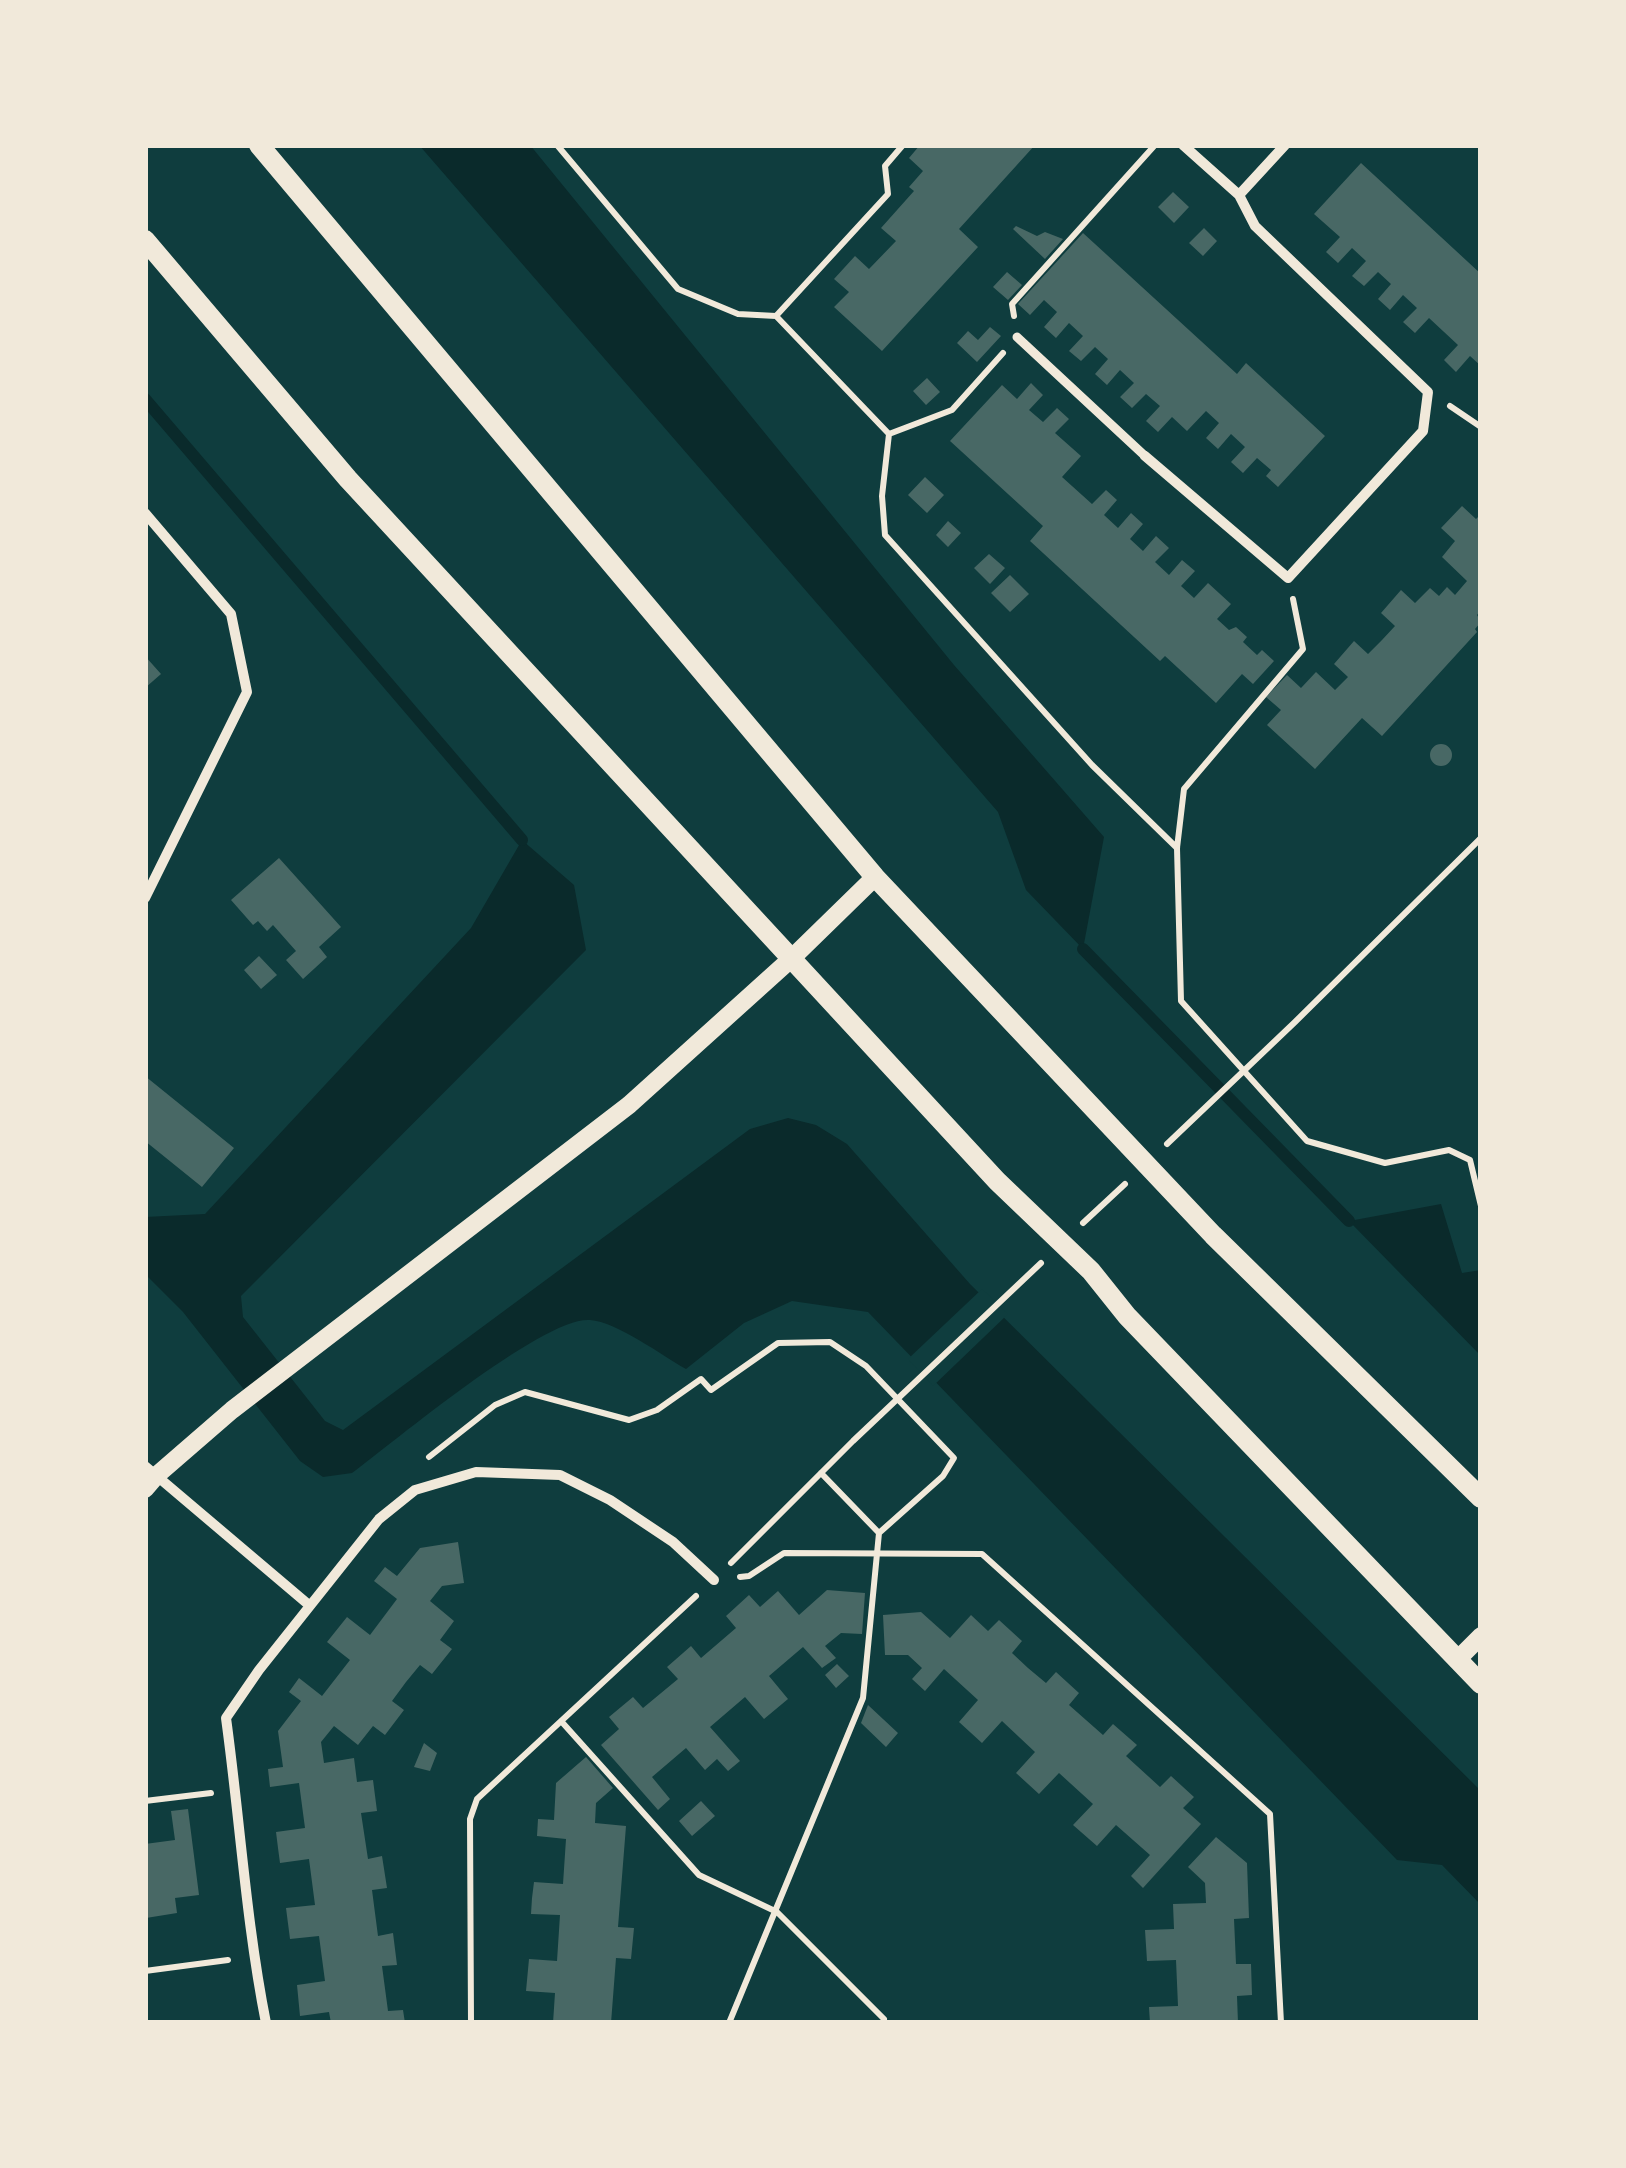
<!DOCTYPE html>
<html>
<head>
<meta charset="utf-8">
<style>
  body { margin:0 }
  #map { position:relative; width:1626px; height:2168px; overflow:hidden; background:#0f3d3e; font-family:Inter,sans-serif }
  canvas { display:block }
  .frame { position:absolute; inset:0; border:148px solid #f1e9da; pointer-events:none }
</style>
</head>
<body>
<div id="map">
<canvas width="1626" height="2168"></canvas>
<div class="frame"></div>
</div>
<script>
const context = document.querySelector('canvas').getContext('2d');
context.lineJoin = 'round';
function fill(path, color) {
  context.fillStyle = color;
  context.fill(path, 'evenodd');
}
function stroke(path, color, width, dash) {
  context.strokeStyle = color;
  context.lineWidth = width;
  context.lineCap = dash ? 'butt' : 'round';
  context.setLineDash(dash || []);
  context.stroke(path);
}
fill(new Path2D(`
  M419,145H530L954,665L1104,837L1083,949L1026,890L998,812Z
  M522,840L574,885L586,950L241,1296L243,1317L325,1421L343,1430L750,1129L788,1118L816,1125L847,1144L970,1284L1481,1791V1905L1442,1865L1397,1860L868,1312L792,1301L744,1323L686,1369C661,1355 617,1322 590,1320C544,1316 395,1441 352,1473L323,1477L300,1461L183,1312L145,1274V1217L205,1214L471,928Z
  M1441,1204L1462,1273L1481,1270V1356L1349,1221Z`), '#0a2a2b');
fill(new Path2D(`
  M982,1289L1008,1314L933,1386L908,1359Z`), '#0f3d3e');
stroke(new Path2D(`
  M145,399L522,840
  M1083,949L1349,1221`), '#0a2a2b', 12);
fill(new Path2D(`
  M920,145H940L944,148L947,145H1035L959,229L978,247L882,351L834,307L849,292L834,279L855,256L869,269L896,241L881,228L914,191L909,187L923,171L909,158Z
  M1361,163L1481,274V366L1470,356L1456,372L1444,360L1458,345L1429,318L1415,333L1403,322L1417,308L1403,295L1390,310L1378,299L1391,284L1378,272L1364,286L1352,276L1366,261L1352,248L1338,263L1326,252L1340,237L1314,214Z
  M1173,192L1189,207L1174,223L1158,207Z
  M1016,226L1037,236L1045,232L1063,239L1045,259L1013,229Z
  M1204,228L1217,241L1203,256L1189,243Z
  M1083,233L1237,374L1246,363L1325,436L1278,487L1266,476L1271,470L1257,458L1243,473L1231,462L1245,447L1231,434L1218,449L1206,438L1219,423L1206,411L1187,431L1172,417L1158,432L1146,421L1160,406L1146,394L1132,408L1120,397L1134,383L1120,370L1107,385L1095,374L1108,359L1095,347L1081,361L1069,351L1083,336L1069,323L1056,338L1044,327L1057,312L1044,300L1030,315L1018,304Z
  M1007,272L1022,285L1008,300L993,287Z
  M990,327L1001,336L977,362L957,343L968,331L978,340Z
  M927,378L940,392L926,405L913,391Z
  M1031,383L1043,395L1029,410L1043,422L1057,408L1069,419L1055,433L1081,456L1062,477L1092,504L1106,490L1117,500L1104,515L1118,528L1131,513L1143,524L1130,539L1143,551L1156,536L1169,548L1155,562L1169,575L1182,560L1195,571L1181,586L1194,598L1208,583L1231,604L1217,619L1229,630L1236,627L1247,637L1243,642L1257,655L1262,650L1274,661L1253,684L1242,674L1216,703L1165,656L1160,661L1030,541L1043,526L950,441L1002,385L1017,399Z
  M925,477L944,495L927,513L908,495Z
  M1462,506L1476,519L1481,514V610L1477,615L1481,622L1475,629L1477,632L1382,736L1362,718L1315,769L1267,725L1281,710L1266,697L1287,675L1301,688L1316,672L1335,690L1348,677L1334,664L1354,641L1368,654L1382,640L1395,626L1381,613L1401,590L1415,603L1430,588L1439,596L1447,587L1455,595L1467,581L1442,557L1455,541L1441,528Z
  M948,521L961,533L948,547L936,535Z
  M989,554L1005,568L990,584L974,568Z
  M1010,575L1029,594L1010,612L991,593Z
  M145,656L161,674L145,688Z
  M1430 755a11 11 0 1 1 22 0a11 11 0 1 1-22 0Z
  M279,858L341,927L319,947L327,957L303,979L286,960L296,951L273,925L267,931L258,921L253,925L231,900Z
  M259,956L277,975L261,989L244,970Z
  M145,1076L234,1148L202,1187L145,1141Z
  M458,1542L464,1583L442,1586L430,1601L454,1621L440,1640L452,1649L432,1674L420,1665L406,1682L392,1701L404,1710L385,1735L373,1726L358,1745L334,1726L321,1742L324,1763L354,1758L357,1782L373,1780L377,1811L361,1813L368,1859L382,1856L387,1888L372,1890L378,1936L393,1933L397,1965L382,1966L388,2011L403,2010L405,2023H331L329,2012L300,2016L297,1985L325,1981L319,1936L290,1939L286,1908L315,1905L309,1859L280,1863L278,1848L276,1832L305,1828L299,1783L270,1787L268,1769L283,1767L278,1731L301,1701L289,1692L299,1678L322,1696L350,1660L327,1642L347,1617L370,1635L397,1599L374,1581L385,1567L397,1576L420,1548Z
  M827,1590L865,1593L862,1634L841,1633L825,1646L836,1658L822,1668L803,1647L769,1676L788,1699L764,1719L745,1697L710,1727L740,1761L728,1771L717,1759L705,1770L686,1748L652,1777L670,1799L658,1810L601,1745L619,1729L609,1717L633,1697L643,1708L678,1679L667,1667L691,1646L701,1658L736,1628L726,1616L749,1595L760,1607L778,1591L799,1615Z
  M921,1612L950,1638L971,1615L988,1631L999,1620L1022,1641L1012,1653L1028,1668L1046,1683L1056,1672L1079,1693L1069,1705L1103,1735L1113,1724L1137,1745L1126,1756L1160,1787L1171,1776L1194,1797L1183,1808L1201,1824L1143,1888L1131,1876L1150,1855L1116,1825L1097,1846L1073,1825L1093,1804L1059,1773L1039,1794L1016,1773L1035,1752L1019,1737L1002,1721L982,1743L959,1722L978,1700L944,1669L925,1691L912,1679L922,1668L908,1655H885L883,1615Z
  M837,1664L849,1676L836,1688L825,1675Z
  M868,1705L898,1733L886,1747L861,1723Z
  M424,1743L437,1753L430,1771L414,1767Z
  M586,1757L613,1788L596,1803L595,1823L626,1826L618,1927L634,1928L631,1959L616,1958L611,2023H553L555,1993L526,1991L529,1959L557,1961L560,1915L531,1914L532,1898L534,1882L563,1884L566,1839L537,1836L538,1819L554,1820L556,1783Z
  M701,1801L715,1816L692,1836L679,1821Z
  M188,1809L199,1895L175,1898L177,1913L146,1918L145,1844L175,1840L171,1811Z
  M1216,1837L1247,1863L1249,1918L1234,1919L1236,1964H1251L1252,1995L1237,1996L1238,2023H1150L1149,2007L1178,2006L1176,1960L1147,1961L1145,1930L1174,1929L1173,1904L1206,1903L1205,1883L1188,1867Z`), '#486865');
stroke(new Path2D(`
  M557,145L678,289L738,314L776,316
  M1014,316L1012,304L1155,145
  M1003,353L952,410L889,434L882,496L885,535L1092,765L1177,848
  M1450,406L1481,427
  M889,434L776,316L888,194L885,166L903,145
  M1293,599L1303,649L1184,789L1177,848L1181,1001L1307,1141L1385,1163L1449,1150L1470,1160L1481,1206
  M1167,1144L1295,1022L1481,838
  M1083,1223L1125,1184
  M429,1457L495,1405L525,1392L629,1420L657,1410L701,1379L711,1390L778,1343L830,1342L866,1366L954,1458L943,1476L879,1533
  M731,1563L853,1441L1041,1263
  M740,1577L749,1576L784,1553L982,1554L1270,1814L1281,2023
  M561,1721L699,1875L777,1912L884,2019
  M145,1801L211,1793
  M145,1971L228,1960
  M471,2023L470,1819L477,1799L696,1596
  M729,2023L863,1698L879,1533L821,1473`), '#f1e9da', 6);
stroke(new Path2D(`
  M1017,337L1145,456`), '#f1e9da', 9);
stroke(new Path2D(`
  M1183,145L1239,195
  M1145,456L1288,578L1423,431L1428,392L1255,226L1239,195L1285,145
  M145,513L231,614L247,692L145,898
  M145,1466L309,1605
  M266,2023C246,1922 240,1820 226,1718L259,1670L379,1519L415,1490L476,1472L560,1475L610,1500L673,1542L714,1580`), '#f1e9da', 10);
stroke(new Path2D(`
  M145,1489L157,1475L232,1410L629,1105L792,958L875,877
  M1457,1660L1481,1636`), '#f1e9da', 18);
stroke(new Path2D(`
  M259,145L875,877L1213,1235L1481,1498
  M145,240L348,479L997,1181L1091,1271L1127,1316L1481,1684`), '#f1e9da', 20);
</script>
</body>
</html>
